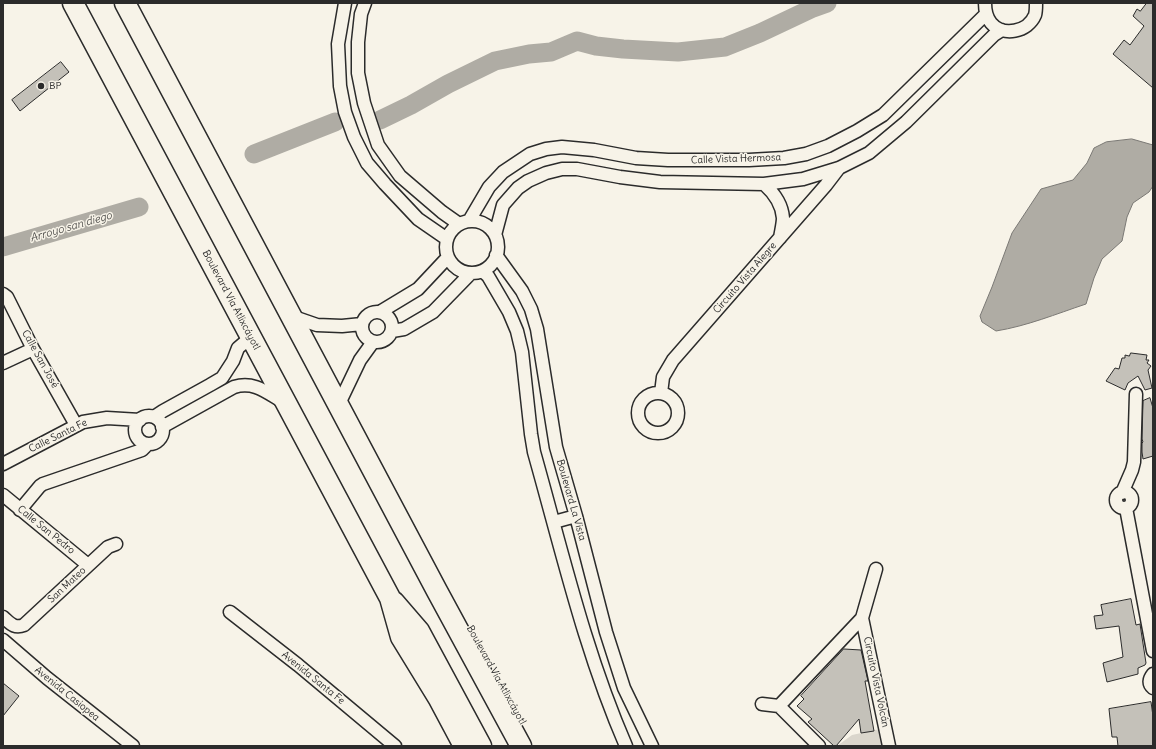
<!DOCTYPE html>
<html>
<head>
<meta charset="utf-8">
<style>
  body { margin:0 }
  #map { position:relative; width:1156px; height:749px; overflow:hidden; background:#f7f3e8; font-family:Delius,sans-serif }
  canvas { display:block }
  .frame { position:absolute; inset:0; border:4px solid #2b2b2b; pointer-events:none }
</style>
</head>
<body>
<div id="map">
<canvas width="1156" height="749"></canvas>
<div class="frame"></div>
</div>
<script>
const context = document.querySelector('canvas').getContext('2d');
context.lineJoin = 'round';
function fill(path, color) {
  context.fillStyle = color;
  context.fill(path, 'evenodd');
}
function stroke(path, color, width, dash) {
  context.strokeStyle = color;
  context.lineWidth = width;
  context.lineCap = dash ? 'butt' : 'round';
  context.setLineDash(dash || []);
  context.stroke(path);
}
function label(font, color, halo, rows, align = 'center') {
  context.font = font + ' Delius,sans-serif';
  context.lineWidth = 3;
  context.setLineDash([]);
  context.textBaseline = 'middle';
  context.strokeStyle = halo;
  context.fillStyle = color;
  for (const [text, x, y, turn = 0] of rows) {
    context.save();
    context.translate(x, y);
    context.rotate((+turn || 0) * Math.PI / 180);
    context.textAlign = isNaN(turn) ? turn : align;
    if (halo) context.strokeText(text, 0, 0);
    context.fillText(text, 0, 0);
    context.restore();
  }
}
fill(new Path2D(`
  M880,729L883,746H837L852,735Z`), '#dad6cc');
const water = new Path2D(`
  M1132,139L1153,145V186L1149,192L1133,203L1127,217L1122,241L1102,259L1094,278L1086,304C1056,314 1027,326 996,331L982,322L980,316L992,287L1012,233L1041,189L1073,180L1087,163L1094,148L1106,142Z`);
fill(water, '#afaca4');
stroke(water, '#7a7874', 1);
stroke(new Path2D(`
  M380,120L411,105L448,84L495,61L529,54L551,52L577,41L596,46L623,49L678,52L725,47L760,33L813,8L827,3
  M254,154L335,122
  M3,247L139,207`), '#afaca4', 19);
const building = new Path2D(`
  M1147,3H1153V88L1113,54L1124,40L1130,45L1144,26L1133,16L1137,9L1140,11Z
  M61,62L69,72L20,111L12,100Z
  M1131,353L1147,355L1146,360H1149L1147,363L1151,366L1148,370L1152,388L1145,390L1138,376L1128,383L1125,390L1106,381L1115,368L1119,369L1122,358H1125V355L1129,356Z
  M1150,398L1153,408V456L1143,459L1142,452V443L1143,442L1142,439L1143,401Z
  M1131,599L1136,625L1140,624L1146,663L1145,665L1138,668V674L1107,682L1103,663L1123,657L1119,626L1096,629L1094,616L1103,615L1101,605Z
  M844,649L861,650L868,681H865L874,731L861,733L859,719L836,746H834L808,722L812,719L797,706L804,699L801,696Z
  M3,683L19,696L3,716Z
  M1151,702L1153,716V746H1118L1117,737H1112L1109,709Z`);
fill(building, '#c4c1b9');
stroke(building, '#2b2b2b', 1);
const minor = new Path2D(`
  M345,3L338,44L340,86L345,112L354,137L367,163L385,184L418,219L447,239
  M365,3L361,14L358,42V73L364,103L378,145L400,176L442,212L459,224
  M985,3C985,10 986,17 991,23C1003,37 1028,32 1035,15C1036,12 1036,7 1036,3
  M764,184C774,193 782,204 783,218C783,224 781,231 780,238
  M469,221L489,187L503,172L530,154L546,149L562,147L594,150L636,158L668,160H749L784,158L806,154L828,146L857,131L883,115L986,14
  M446 247a26 26 0 1 1 52 0a26 26 0 1 1-52 0Z
  M495,235L503,205L518,188L528,181L546,173L562,169H577L620,177L660,182L764,184L803,179L839,168L869,153L906,122L994,35L1002,30
  M496,255L522,291L531,309L537,329L556,447L576,516L606,632L624,688L652,746
  M482,271L488,276L509,312L517,331L522,352L531,434L534,452C562,551 585,652 626,746
  M3,294L7,297L33,349L76,425
  M362 327a15 15 0 1 1 30 0a15 15 0 1 1-30 0Z
  M380,312L418,289L448,257
  M291,316L317,325L342,326L362,324
  M392,331L404,329L433,312L471,273
  M3,363L33,349
  M661,393L663,377L673,360L826,185L839,168
  M638 413a20 20 0 1 1 40 0a20 20 0 1 1-40 0Z
  M338,406L360,360L373,342
  M135 430a14 14 0 1 1 28 0a14 14 0 1 1-28 0Z
  M154,417L163,411L210,385L222,378L233,361L238,348L251,337
  M162,427L234,387C254,381 266,392 283,402
  M3,464L83,422L107,418L140,420
  M1116 500a8 8 0 1 1 16 0a8 8 0 1 1-16 0Z
  M1122,493L1132,470L1134,462L1136,394
  M3,495L88,565
  M1126,508L1153,651
  M20,510L40,486L43,484L142,450L148,444
  M554,522L576,516
  M230,612L298,665L395,746
  M3,617C10,623 14,629 24,625L108,547L116,544
  M862,618L889,746
  M3,640L47,678L133,746
  M1153,674C1149,679 1148,684 1153,688
  M762,704L779,706L819,746
  M779,706L862,618L876,569`);
const primary = new Path2D(`
  M73,3L390,598L401,637L439,699L464,746
  M125,3L437,591L521,746
  M394,602L419,631L481,746`);
stroke(minor, '#2b2b2b', 15);
stroke(primary, '#2b2b2b', 23);
stroke(minor, '#f7f3e8', 12);
stroke(primary, '#f7f3e8', 20);
for (const [x, y, r, color] of [
  [41,86,4,"#2b2b2b"]
]) {
  const dot = new Path2D();
  dot.arc(x, y, r, 0, 2 * Math.PI);
  context.fillStyle = color;
  context.fill(dot);
  stroke(dot, '#f7f3e8', 1.5);
}
label('10px', '#2b2b2b', '#f7f3e8', [
  ["BP",49,86]
], 'left');
label('10px', '#2b2b2b', '#f7f3e8', [
  ["Calle Vista Hermosa",736,159,-2],
  ["Circuito Vista Alegre",745,278,-49],
  ["Boulevard Vía Atlixcáyotl",231,300,62],
  ["Calle San José",40,359,61],
  ["Calle Santa Fe",58,436,-26],
  ["Boulevard La Vista",571,500,74],
  ["Calle San Pedro",46,530,39],
  ["San Mateo",67,585,-43],
  ["Boulevard Vía Atlixcáyotl",496,675,61],
  ["Avenida Santa Fe",313,678,39],
  ["Circuito Vista Volcán",876,682,78],
  ["Avenida Casiopea",67,694,39]
]);
label('italic 11px', '#53524f', '#f7f3e8', [
  ["Arroyo san diego",71,227,-16]
]);
</script>
</body>
</html>
